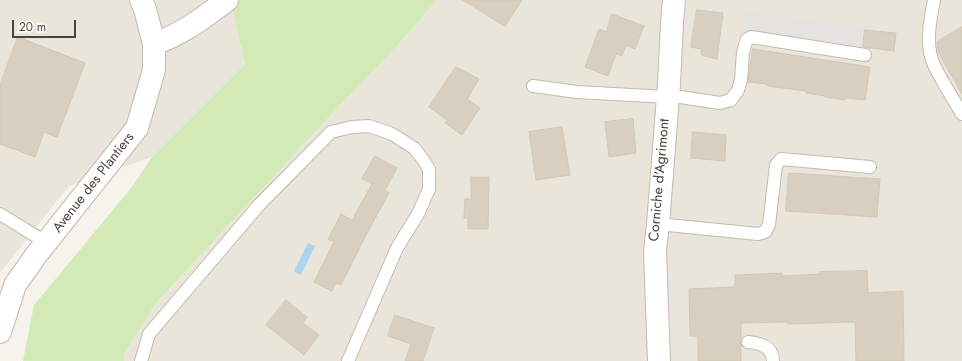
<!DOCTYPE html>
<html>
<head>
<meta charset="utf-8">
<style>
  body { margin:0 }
  #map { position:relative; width:962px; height:361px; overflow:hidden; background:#f6f3ec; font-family:Jost,sans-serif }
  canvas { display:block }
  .scale { position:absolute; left:12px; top:20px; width:64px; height:18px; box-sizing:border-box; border:2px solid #4b4439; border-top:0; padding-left:5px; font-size:12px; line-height:14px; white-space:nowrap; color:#4b4439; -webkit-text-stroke:3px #fff; paint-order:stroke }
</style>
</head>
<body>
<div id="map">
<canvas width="962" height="361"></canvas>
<div class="scale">20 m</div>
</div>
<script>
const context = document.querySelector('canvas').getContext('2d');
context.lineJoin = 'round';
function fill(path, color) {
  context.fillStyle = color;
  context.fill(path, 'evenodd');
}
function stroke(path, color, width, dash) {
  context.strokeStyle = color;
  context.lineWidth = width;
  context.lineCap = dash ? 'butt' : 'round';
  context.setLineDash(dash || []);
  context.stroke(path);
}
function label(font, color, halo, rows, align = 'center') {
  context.font = font + ' Jost,sans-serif';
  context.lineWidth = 4;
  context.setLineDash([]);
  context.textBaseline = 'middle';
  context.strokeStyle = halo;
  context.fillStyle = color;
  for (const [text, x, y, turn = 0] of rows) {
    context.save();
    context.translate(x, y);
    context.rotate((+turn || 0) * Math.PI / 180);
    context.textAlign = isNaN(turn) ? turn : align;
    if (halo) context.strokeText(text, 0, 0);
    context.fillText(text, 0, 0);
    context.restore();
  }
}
fill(new Path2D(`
  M0,0H230L245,64L152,157L69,186L0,273Z
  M437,0H962V361H124L125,354L156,303L342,103L396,47Z`), '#eae5da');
fill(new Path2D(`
  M230,0H437L396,47L342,103L156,303L125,353L124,361H23L34,305L132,187L152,157L245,64Z`), '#d2eab5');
fill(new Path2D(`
  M745,13L863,28L860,46L743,31Z`), '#e5e3e0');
fill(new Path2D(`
  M308,243L315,246L301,275L294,271Z`), '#a9d4f2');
const building = new Path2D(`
  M463,0H522L505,26Z
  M697,10L723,13L717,59L701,55V49L691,47Z
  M612,14L644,26L635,49L626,45L622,56L616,54L608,76L585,67L599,29L606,32Z
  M962,27V94L938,52L937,42Z
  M865,30L896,33L894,51L863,47Z
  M18,37L85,63L57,137L44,132L35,157L0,144V85Z
  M753,49L870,67L865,100L846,98L845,100L825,97V96L806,93V91L768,86L767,84L748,82Z
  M456,67L479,79L467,99L480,108L462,135L445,123L447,120L429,107Z
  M633,119L636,153L609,157L605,122Z
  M562,127L570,175L536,180L529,132Z
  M693,132L726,135L725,161L691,158Z
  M375,156L397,168L385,190L389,193L366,235L341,285L336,283L332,291L314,282L334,242L328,239L341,214L352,220L372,184L362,179Z
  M789,173L880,179L877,217L786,211Z
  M471,177H489L488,229H468V218H464L465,199H471Z
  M867,271L868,293L903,291L904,361H856L855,322L788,324V322L741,323V361H698V336H690L689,289L735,287V275L782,273V276L820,274V272Z
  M286,300L307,317L303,323L319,335L304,355L266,325Z
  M395,315L434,328L423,361H405L411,344L388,336Z`);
fill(building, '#d8cfc1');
stroke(building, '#d3c7b4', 1);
const lane = new Path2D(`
  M934,0C930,20 925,46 934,65C942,82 953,98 962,114
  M533,86L577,92L667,97
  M667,95L720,103L731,100L738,90L741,80L743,52L747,39L751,37L865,55
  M0,214L47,243
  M658,224L758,234L765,232L769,225L776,165L781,159L870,167
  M748,342C760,343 773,347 773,361
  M141,361L149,334L259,205L331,132L352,127L369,126L392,134L414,148L422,158L429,169V189L419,212L397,248L348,361`);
const street = new Path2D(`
  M154,44C184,33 202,19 227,0
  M0,332L15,285L37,254L137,128L154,70V44L145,9L141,0
  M659,361L655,251L658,224L669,84L672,23L674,0`);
stroke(lane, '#c2bbae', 14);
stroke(street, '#c2bbae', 24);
stroke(lane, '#fff', 12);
stroke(street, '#fff', 22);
label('14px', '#4b4439', '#fff', [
  ["Corniche d'Agrimont",660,180,-85],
  ["Avenue des Plantiers",94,183,-52]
]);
</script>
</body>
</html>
